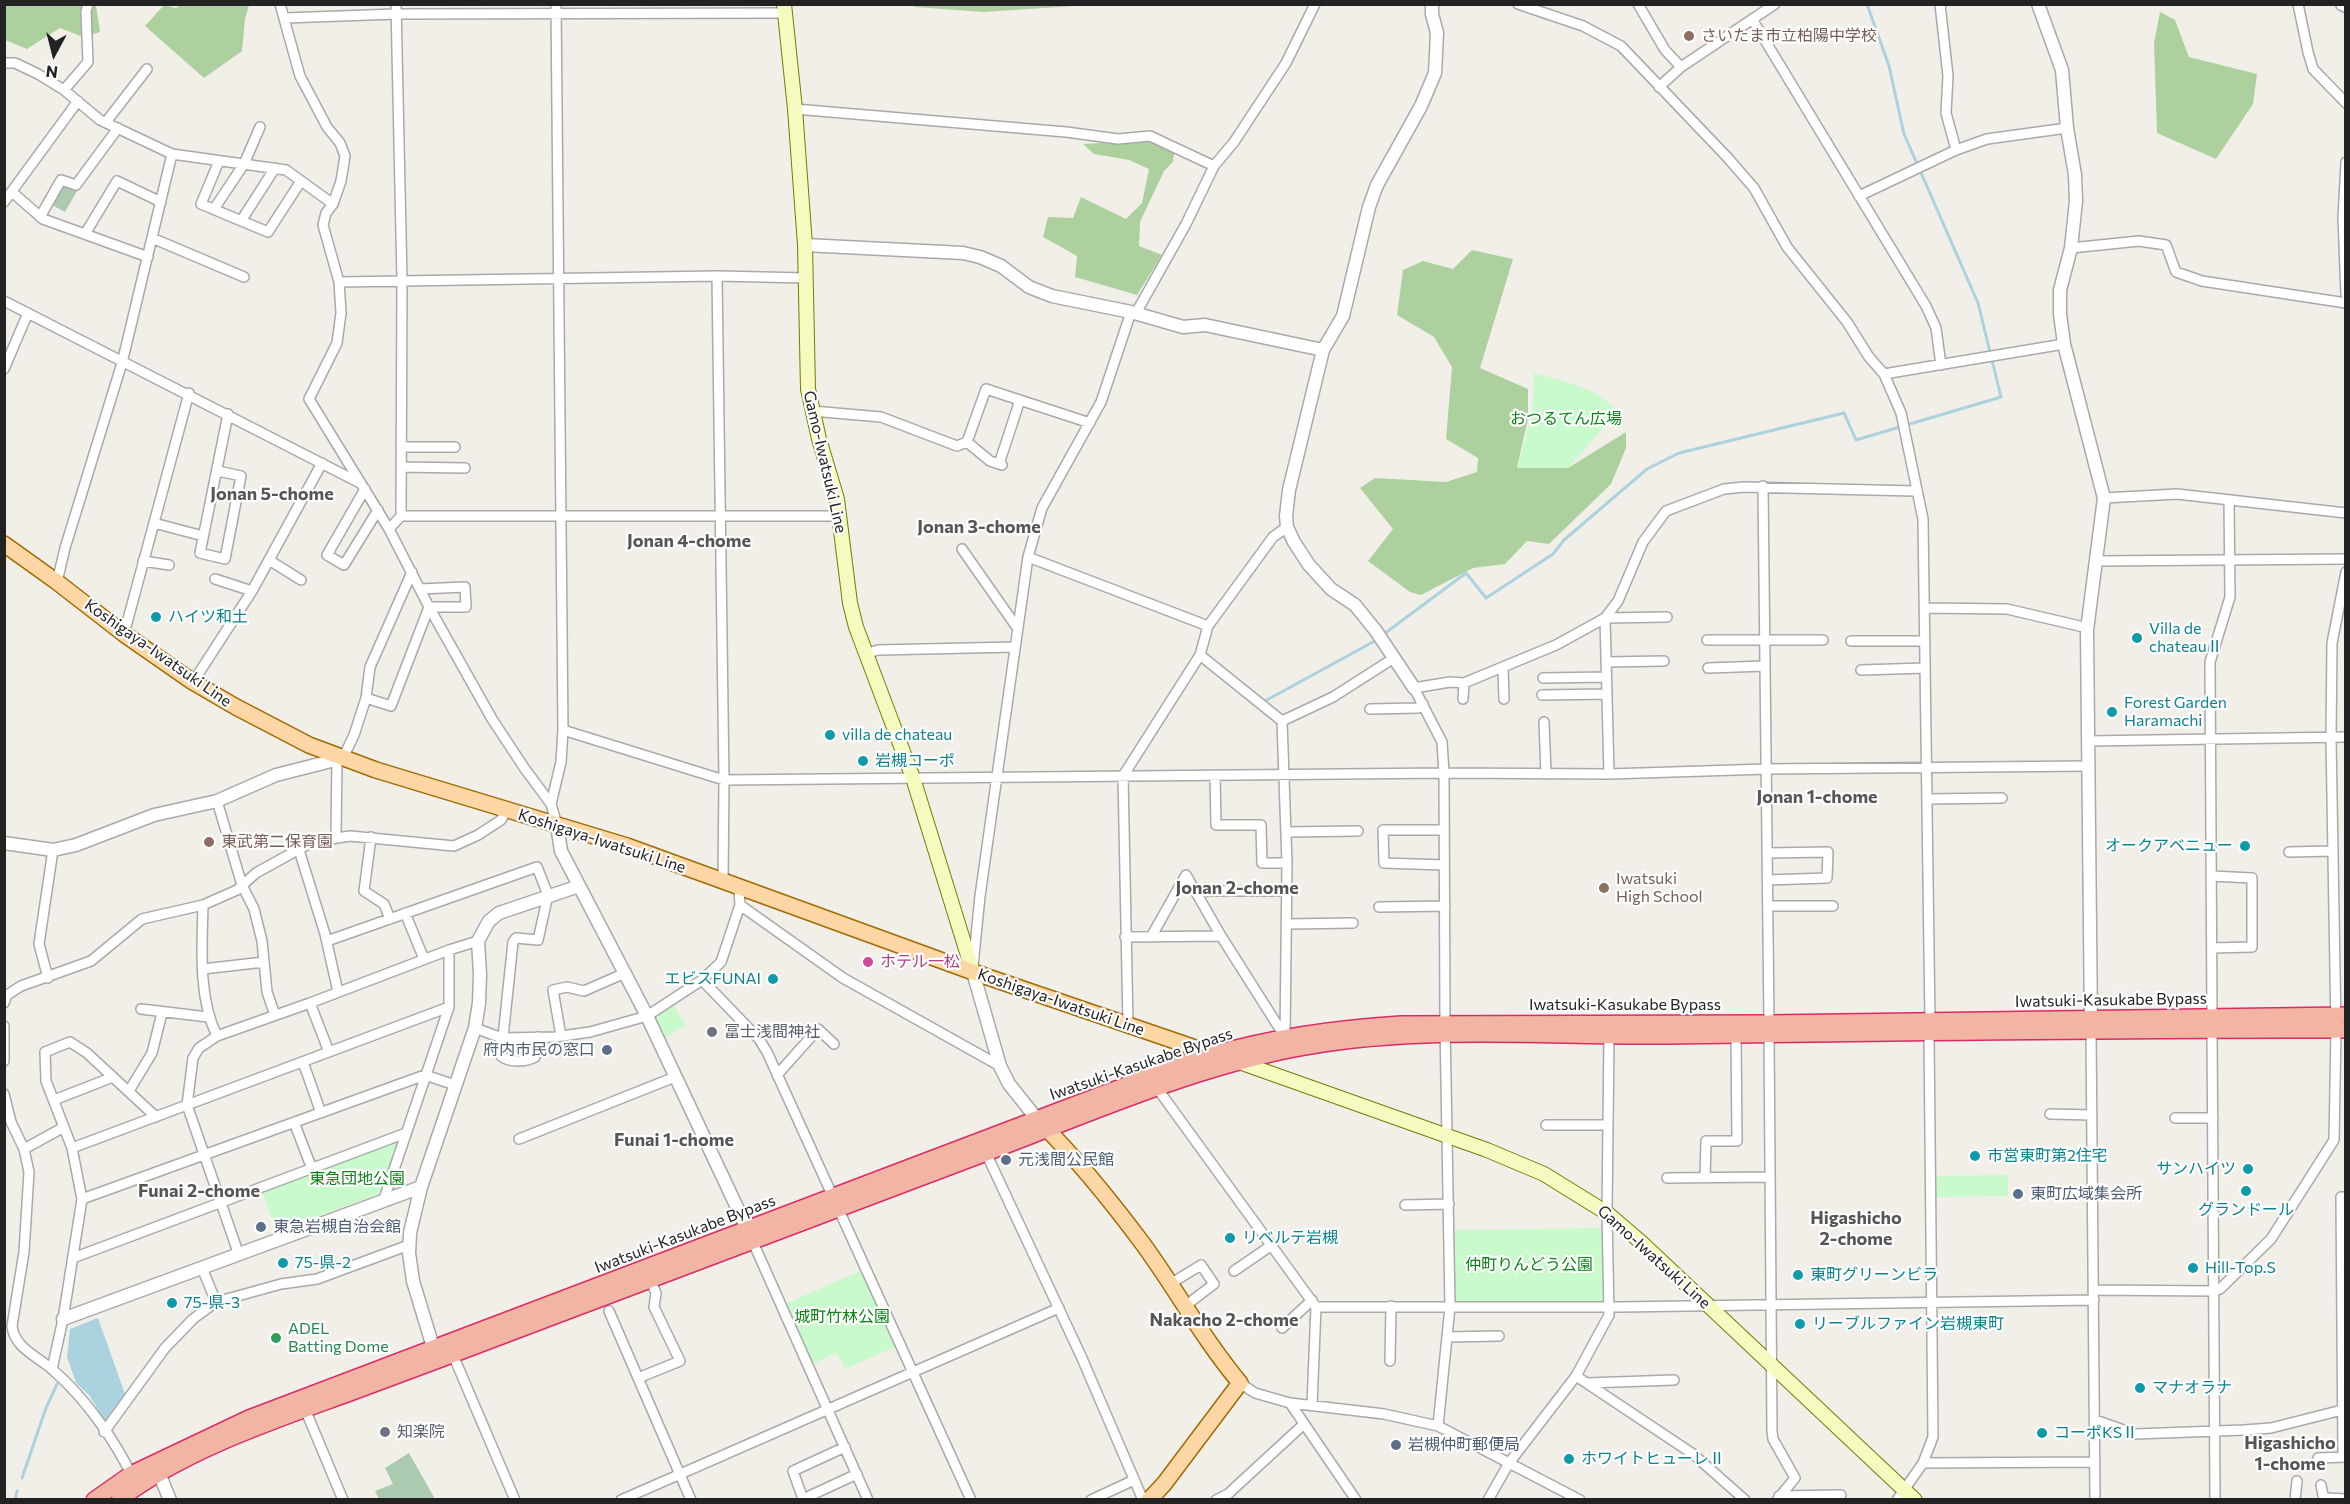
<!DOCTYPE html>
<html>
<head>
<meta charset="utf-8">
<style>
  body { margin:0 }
  #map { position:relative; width:2350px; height:1504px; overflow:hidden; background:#f2efe9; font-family:Commissioner,sans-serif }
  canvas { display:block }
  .frame { position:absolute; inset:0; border:6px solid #222; pointer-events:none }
  .north { position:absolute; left:24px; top:24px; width:60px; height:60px; -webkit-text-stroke:4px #fff; paint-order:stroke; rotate:187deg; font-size:16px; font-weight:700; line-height:24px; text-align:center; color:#222 }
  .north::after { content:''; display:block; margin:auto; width:21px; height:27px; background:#222; clip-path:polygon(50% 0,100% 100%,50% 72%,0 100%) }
</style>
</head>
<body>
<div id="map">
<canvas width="2350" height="1504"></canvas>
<div class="frame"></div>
<div class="north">N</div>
</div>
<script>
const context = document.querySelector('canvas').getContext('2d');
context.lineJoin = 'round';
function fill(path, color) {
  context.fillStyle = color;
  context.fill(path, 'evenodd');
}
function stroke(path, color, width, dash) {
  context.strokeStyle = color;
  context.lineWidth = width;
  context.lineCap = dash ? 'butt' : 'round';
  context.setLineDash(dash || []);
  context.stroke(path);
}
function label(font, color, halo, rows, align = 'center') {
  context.font = font + ' Commissioner,"Noto Sans JP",sans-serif';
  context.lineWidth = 4.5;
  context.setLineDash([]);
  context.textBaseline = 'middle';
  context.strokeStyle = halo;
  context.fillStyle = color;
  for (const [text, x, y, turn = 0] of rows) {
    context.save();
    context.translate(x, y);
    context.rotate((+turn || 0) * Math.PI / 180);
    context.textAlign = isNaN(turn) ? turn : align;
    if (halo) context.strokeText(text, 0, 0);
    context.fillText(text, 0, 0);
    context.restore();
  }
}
fill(new Path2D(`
  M182,4L249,5L245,19L242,51L204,78L145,26L164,5L176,8Z
  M4,5H96L100,32L83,37L60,28L27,49L5,40Z
  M911,5H1090L983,12L915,7Z
  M2160,12L2175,20L2189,57L2257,74L2253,104L2216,159L2157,133L2154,43Z
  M1117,142H1151L1174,153L1173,162L1164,171L1140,222L1139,246L1162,255L1137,295L1075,277L1077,256L1043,237L1048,217L1073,218L1081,197L1126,219L1142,203L1149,169L1129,160L1094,154L1083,144Z
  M1472,250L1513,259L1480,368L1528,389V419L1517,467L1568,468L1626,432V448L1611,484L1549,544L1527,541L1505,564L1473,568L1421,595L1410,592L1368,561L1393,529L1360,488L1375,478L1446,482L1477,472L1478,458L1446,439L1452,367L1434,337L1397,315L1403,270L1423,261L1453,269Z`), '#add19e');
fill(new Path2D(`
  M65,184L77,191L65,212L52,205Z
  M409,1453L435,1499H379L375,1491L393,1484L385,1468Z`), '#aacbaf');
fill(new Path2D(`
  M1534,373C1564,381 1597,388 1618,411L1568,468H1517L1532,414Z
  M672,1003L686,1025L665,1038L653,1015Z
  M395,1142L398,1145L383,1188L376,1195L277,1231L262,1192Z
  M2008,1175V1196L1935,1197V1176Z
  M1605,1228V1297L1602,1301L1456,1303L1453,1300L1452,1230Z
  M860,1271L895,1347L845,1369L837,1353L812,1364L785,1304Z`), '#c8facc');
fill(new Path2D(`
  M98,1318L125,1394L105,1421L89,1395L76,1383L67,1357L70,1329Z`), '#aad3df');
stroke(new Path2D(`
  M1384,634L1466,573L1486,598L1553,554L1564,540L1647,469L1679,453L1844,413L1856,440L2001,397L1978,303L1904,134L1889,66L1867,4
  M1265,701L1373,642
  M22,1478L46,1408L57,1384
  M15,1500L17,1491`), '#aad3df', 3);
const minor = new Path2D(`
  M280,4L300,76L327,127L340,143L345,156L341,181L333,204L326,213L323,225L339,282L341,313L337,343L309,399L389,529L429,607L492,719L525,769L551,804L557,825
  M1518,4L1583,26L1621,46L1727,157L1754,188L1787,247L1847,322L1869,357L1884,374L1901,413L1923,519L1930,1021
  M1638,4L1665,50L1681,67
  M1940,4L1948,76L1946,113L1956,150
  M2298,4L2308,52L2313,69L2346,103
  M285,18L396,14L785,13
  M1752,19L1926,306L1936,328L1941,365
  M4,63H15L38,74L64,90L100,120L172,154L286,170L333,204
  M1659,87L1681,67L1775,4
  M64,90L88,62L86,12L88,4
  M795,109L1066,132L1118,139L1150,136L1214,166
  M106,122L147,69
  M219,161L201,204L268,232L301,181
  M2346,162L2343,218L2346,295
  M12,192L43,219L148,257
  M1859,196L1956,150L1987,139L2067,128
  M4,202L78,101
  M214,209L244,164L260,127
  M40,217L61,180L76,185L118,128
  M241,221L275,168
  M85,234L117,181L161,202
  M152,238L244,277
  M2071,248L2139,241L2166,245L2176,272L2202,281L2346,303
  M717,276L724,780L723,882
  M339,282L717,276L806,278
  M4,301L360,483
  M1136,313L1186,224L1214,166L1234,142L1286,63L1315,4
  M4,369L28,313
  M1884,374L2064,344
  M812,411L881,417L957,446L967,442L986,389L1090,423
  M967,442L990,461L1002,465
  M401,447H455
  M999,464L1020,400
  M401,467L465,468
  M218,471L241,476L225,559L200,553L228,414
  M1763,486L1769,1023
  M365,489L327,555L344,565L378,510
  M2104,498L2177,494L2346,513
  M401,516H840
  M154,523L203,536
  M389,529L401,516L402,280L396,4
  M962,549L1018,629
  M1028,557L1208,626
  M269,560L301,580
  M143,561L169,565
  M2097,561L2346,559
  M215,579L252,591
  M57,582L65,548L122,363L172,154
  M1925,608L2007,609L2088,628
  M1605,618L1609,774
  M1605,618L1667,617
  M124,634L189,393
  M1707,640H1823
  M1851,641H1925
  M865,654L878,650L1015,647
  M1200,655L1282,721L1287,863L1285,1037
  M1606,662L1664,661
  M1503,668L1504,699
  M1708,668L1765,666
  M1861,670L1925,668
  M1543,678L1606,677
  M193,682L252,591L322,463
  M1542,695L1607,694
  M366,698L391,706L429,607H466L465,587L420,589
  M1463,699L1464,683
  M1370,709L1418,708L1423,704
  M1282,721L1333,697L1394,658
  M1544,722L1546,774
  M563,730L724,780L1444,773L1609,774L1767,769L2089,766
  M2089,741L2346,737
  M343,758L354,735L366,698L370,667L412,572
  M1215,775L1216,825H1261L1262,863H1287
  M1927,799L2002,798
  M217,801L242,885L254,909L262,941L267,992L275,1015
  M551,804L561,762L563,730L556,4
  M1444,830H1383L1384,863L1444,865
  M1286,832L1358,831
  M336,837L337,760
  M371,837L364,891L384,904L390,919
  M299,850L325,934L338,992
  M2289,852L2333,851
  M1767,853L1828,852L1827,878L1767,880
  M2211,876L2252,878V947L2212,948
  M1195,891H1287
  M203,905C202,948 198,997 217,1036
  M740,905L843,978L1000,1066
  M1768,906H1833
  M1379,907L1445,906
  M405,913L424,959
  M1286,924L1353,923
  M1125,937L1221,936L1285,1037
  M1151,937L1186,875L1221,936
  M327,941L537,867L548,895L538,940L516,938L513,942L501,1056C509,1063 526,1062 535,1057L538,1037
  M973,966L980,896L1028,557L1042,508L1101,402L1131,312
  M203,969L264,962
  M48,978L39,944L53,850
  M702,980L759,1039L767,1052L971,1500
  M4,1003L7,995L21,986L91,961L142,919L203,905L237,890L256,873L312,842L350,836L454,846L478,835L501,820L507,810
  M310,1003L329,1052
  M141,1009L208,1017
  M2212,1017L2210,662L2230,597L2229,500
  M1128,1024L1123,776L1200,655L1208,626L1273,537L1287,527
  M4,1026V1061
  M475,1028L502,1038L555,1037L590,1032L647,1016L702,980L721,962L740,905L739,889
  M2212,1029L2215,1500
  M2091,1030L2095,1500
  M1769,1035L1772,1431L1773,1439L1795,1478L1777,1500
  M561,1036L553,990L567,987L584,991L625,973
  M303,1062L321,1113
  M777,1075L818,1029L834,1044
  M1157,1088L1316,1307L1312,1405
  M129,1091L152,1053L162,1013
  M4,1094L11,1122L24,1149L29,1172L24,1252L12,1326C14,1348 39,1357 54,1371C85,1398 115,1440 133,1478
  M54,1100L113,1077
  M2050,1114L2092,1115
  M2175,1118H2213
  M294,1122L312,1169
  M1546,1125H1608
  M519,1139L675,1077
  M72,1148L449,1007
  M24,1149L64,1127
  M986,1153L1081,1356L1143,1500
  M2038,1156L2093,1155
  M1667,1178L1770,1177
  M1705,1178L1706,1141H1737L1736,1035
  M82,1199L425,1075L455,1085
  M384,1199L449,1007V950
  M1405,1205L1449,1204
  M752,1240L868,1500
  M239,1255L187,1105L193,1058L199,1048L217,1036L310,1003L449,950L478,941
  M73,1258L406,1133
  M202,1268L216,1302
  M1234,1271L1272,1245
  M1170,1284L1201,1265L1214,1284L1185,1306
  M2094,1290L2214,1291L2220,1289L2271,1239L2334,1140L2336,1030L2331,738L2332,643L2346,572
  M1316,1307H1620L2094,1300
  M609,1311L691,1500
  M1282,1328L1312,1300
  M1448,1337L1499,1336
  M453,1355L515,1500
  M1390,1361L1391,1306
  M52,1369L63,1319L82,1199L72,1148L46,1081L45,1052L70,1042L87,1053L156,1117
  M1576,1376L1693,1454L1745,1500
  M638,1378L680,1361L654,1307L656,1293L650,1279
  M1240,1383L1255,1393L1290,1403L1384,1414L1438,1426L1580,1500
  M1587,1383L1674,1380
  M1290,1403L1356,1500
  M305,1409L343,1500
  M2095,1420L2135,1434L2244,1430L2271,1428L2346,1409
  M1438,1426L1450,1307L1445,1024L1444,773L1442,742L1414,688L1450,682L1464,683L1556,645L1605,618L1618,601L1643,542L1666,511L1724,489L1744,487L1915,491
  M104,1432L165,1348L193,1319L216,1302L281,1284L317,1279L409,1245
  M845,1447L793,1471L803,1499L857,1474
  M2343,1457L2341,1197H2346
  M2318,1458L2346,1457
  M1923,1463L2095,1462
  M2321,1485L2323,1495L2326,1498L2346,1499
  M1779,1496L1841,1495
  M621,1500L1059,1308
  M1091,1500L1134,1480
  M1216,1500L1228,1494L1304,1424
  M1488,1500L1509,1463L1576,1376L1609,1315L1607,1213L1609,1037
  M1897,1500L1923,1463L1933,1437L1929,1034
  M2295,1500L2297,1481`);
const tertiary = new Path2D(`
  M2038,4L2062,70L2067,128L2075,175L2076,201L2071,248L2060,290V314L2064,344L2104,498L2087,630L2091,1026
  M2342,4L2346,6
  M805,245L963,253L980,257L1001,266L1029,287L1052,296L1131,312L1183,327L1205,325L1323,350
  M1414,688L1376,631L1355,605L1331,589L1309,565L1294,542L1287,527L1286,516L1289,490L1323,350L1343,316L1369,207L1377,185L1421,106L1435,73L1437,33L1432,14V4
  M557,825L561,851L647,1016L750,1235
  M4,843L53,850L76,845L154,815L217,801L276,775L343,758
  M973,972L1000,1066L1009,1084L1037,1119
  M63,1319L421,1187
  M433,1347L413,1281L409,1253L410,1233L421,1187L475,1028L479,1003L480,974L478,941L489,921L499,913L579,886
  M156,1466L170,1500`);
const secondary = new Path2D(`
  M784,4L795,109L805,245L808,389L819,439L837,499L850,603L856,627L913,778L973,972
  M1239,1062L1487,1150L1544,1174L1607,1213L1642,1243L1915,1500`);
const primary = new Path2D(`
  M4,544L57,582L124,634L193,682L236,707L309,745L376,770L627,846L973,972L1219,1056
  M1039,1121C1077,1159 1111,1201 1143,1244C1176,1289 1203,1339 1240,1383L1164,1484L1149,1500`);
const trunk = new Path2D(`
  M94,1500L131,1474L249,1418L1105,1093C1141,1080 1177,1064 1214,1054C1276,1036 1338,1028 1401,1024L1769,1023L2346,1015
  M119,1500C185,1450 273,1421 350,1393C423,1366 495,1339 568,1311C705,1259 843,1208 981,1155C1082,1117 1183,1072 1289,1050C1410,1025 1537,1037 1660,1036C1888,1033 2117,1029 2346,1030`);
stroke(minor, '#a9a9a9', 12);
stroke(tertiary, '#a9a9a9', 15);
stroke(secondary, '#707d05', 16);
stroke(primary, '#a06b00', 18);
stroke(trunk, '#dc2a67', 18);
stroke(minor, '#fff', 9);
stroke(tertiary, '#fff', 12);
stroke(secondary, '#f7fabf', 14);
stroke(primary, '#fcd6a4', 15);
stroke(trunk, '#f2b4a3', 15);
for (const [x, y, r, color] of [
  [1689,36,6,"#8d6e63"],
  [156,617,6,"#0f9aa8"],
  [2137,638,6,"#0f9aa8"],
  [2112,712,6,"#0f9aa8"],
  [830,735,6,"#0f9aa8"],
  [863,761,6,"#0f9aa8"],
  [209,842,6,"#8d6e63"],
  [2245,846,6,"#0f9aa8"],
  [1604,888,6,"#8d6e63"],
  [868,962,6,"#d1479c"],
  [773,979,6,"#0f9aa8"],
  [712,1032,6,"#6b7280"],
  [607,1050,6,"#5c6f8a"],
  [1975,1156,6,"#0f9aa8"],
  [1006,1160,6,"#5c6f8a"],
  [2248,1169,6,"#0f9aa8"],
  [2246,1191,6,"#0f9aa8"],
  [2018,1194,6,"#5c6f8a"],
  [261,1227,6,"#5c6f8a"],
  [1230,1238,6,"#0f9aa8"],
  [283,1263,6,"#0f9aa8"],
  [2193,1268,6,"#0f9aa8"],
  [1798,1275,6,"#0f9aa8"],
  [172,1303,6,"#0f9aa8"],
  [1800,1324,6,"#0f9aa8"],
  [276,1338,6,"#2e9e5b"],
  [2140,1388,6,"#0f9aa8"],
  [385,1432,6,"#6b7280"],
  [2042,1433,6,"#0f9aa8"],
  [1396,1445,6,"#5c6f8a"],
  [1569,1459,6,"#0f9aa8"]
]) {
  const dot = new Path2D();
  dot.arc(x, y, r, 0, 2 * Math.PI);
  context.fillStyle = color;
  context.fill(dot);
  stroke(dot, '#fff', 2);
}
label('16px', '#785e54', '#fff', [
  ["さいたま市立柏陽中学校",1701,36],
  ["東武第二保育園",221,842],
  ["Iwatsuki",1616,879],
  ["High School",1616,897]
], 'left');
label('16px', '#0c8416', '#fff', [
  ["おつるてん広場",1566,419],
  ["東急団地公園",357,1179],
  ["仲町りんどう公園",1529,1265],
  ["城町竹林公園",842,1317]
]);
label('16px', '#222', '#fff', [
  ["Gamo-Iwatsuki Line",825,462,77],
  ["Koshigaya-Iwatsuki Line",158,653,35],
  ["Koshigaya-Iwatsuki Line",602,841,18],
  ["Iwatsuki-Kasukabe Bypass",2111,1000,-1],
  ["Koshigaya-Iwatsuki Line",1061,1002,19],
  ["Iwatsuki-Kasukabe Bypass",1625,1005],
  ["Iwatsuki-Kasukabe Bypass",1141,1064,-19],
  ["Iwatsuki-Kasukabe Bypass",685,1234,-21],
  ["Gamo-Iwatsuki Line",1654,1257,42]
]);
label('16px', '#0d838f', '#fff', [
  ["ハイツ和土",168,617],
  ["Villa de",2149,629],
  ["chateauⅡ",2149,647],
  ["Forest Garden",2124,703],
  ["Haramachi",2124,721],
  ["villa de chateau",842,735],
  ["岩槻コーポ",875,761],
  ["オークアベニュー",2233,846,"right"],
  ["エビスFUNAI",761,979,"right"],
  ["市営東町第2住宅",1987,1156],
  ["サンハイツ",2236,1169,"right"],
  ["グランドール",2246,1210,"center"],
  ["リベルテ岩槻",1242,1238],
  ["75-県-2",295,1263],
  ["Hill-Top.S",2205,1268],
  ["東町グリーンビラ",1810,1275],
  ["75-県-3",184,1303],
  ["リーブルファイン岩槻東町",1812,1324],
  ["マナオラナ",2152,1388],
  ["コーポKSⅡ",2054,1433],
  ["ホワイトヒューレⅡ",1581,1459]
], 'left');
label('16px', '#b23c85', '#fff', [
  ["ホテル一松",880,962]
], 'left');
label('16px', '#5b616d', '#fff', [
  ["冨士浅間神社",724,1032],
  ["知楽院",397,1432]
], 'left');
label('16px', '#4e5e75', '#fff', [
  ["府内市民の窓口",595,1050,"right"],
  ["元浅間公民館",1018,1160],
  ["東町広域集会所",2030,1194],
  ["東急岩槻自治会館",273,1227],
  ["岩槻仲町郵便局",1408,1445]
], 'left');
label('16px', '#27864d', '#fff', [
  ["ADEL",288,1329],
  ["Batting Dome",288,1347]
], 'left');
label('bold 18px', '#555', '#fff', [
  ["Jonan 5-chome",272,494],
  ["Jonan 3-chome",979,527],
  ["Jonan 4-chome",689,541],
  ["Jonan 1-chome",1817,797],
  ["Jonan 2-chome",1237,888],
  ["Funai 1-chome",674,1140],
  ["Funai 2-chome",199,1191],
  ["Higashicho",1856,1218],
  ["2-chome",1856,1239],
  ["Nakacho 2-chome",1224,1320],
  ["Higashicho",2290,1443],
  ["1-chome",2290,1464]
]);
</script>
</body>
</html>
